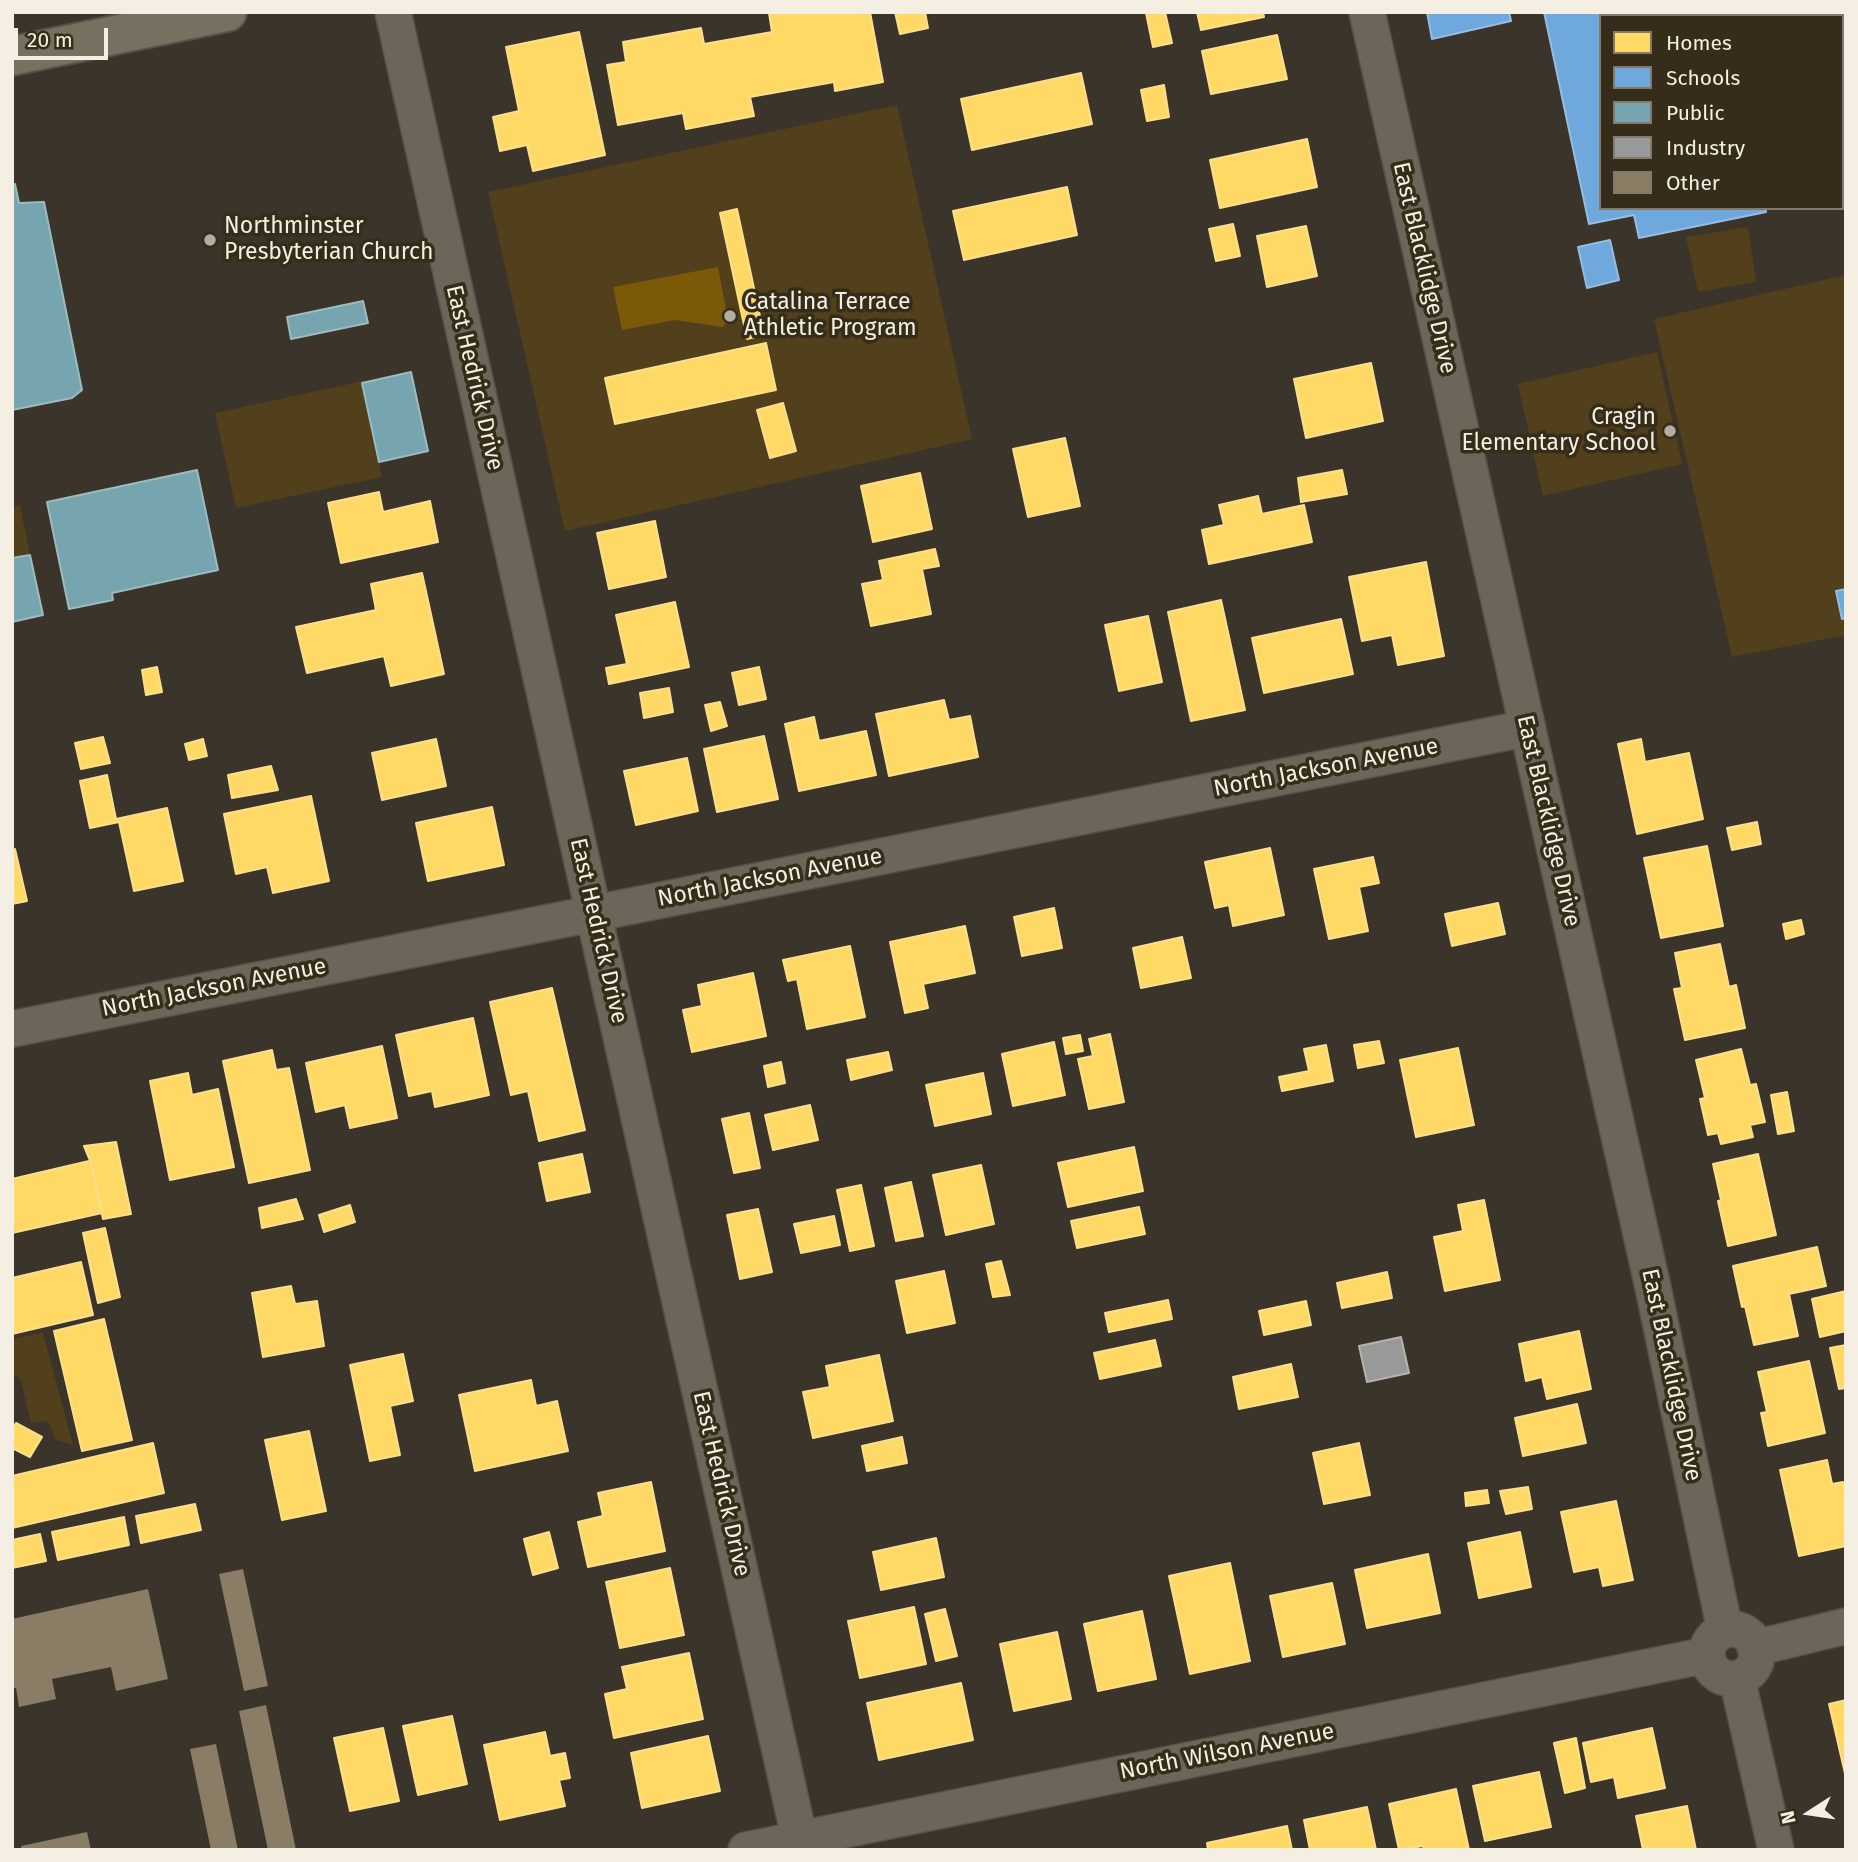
<!DOCTYPE html>
<html>
<head>
<meta charset="utf-8">
<style>
  body { margin:0 }
  #map { position:relative; width:1858px; height:1862px; overflow:hidden; background:#3a342a; font-family:"Fira Sans",sans-serif }
  canvas { display:block }
  .frame { position:absolute; inset:0; border:14px solid #f5eee3; pointer-events:none }
  .legend { position:absolute; left:1599px; top:14px; width:245px; height:196px; box-sizing:border-box; background:#362c1a; border:2px solid #827a6a; margin:0; padding:9px 12px; list-style:none; font-size:21px; color:#f5eee3 }
  .legend li { display:flex; align-items:center; gap:14px; height:35px }
  .legend b { width:35px; border:2px solid #827a6a }
  .north { position:absolute; left:1774px; top:1778px; width:70px; height:70px; -webkit-text-stroke:5px #362c1a; paint-order:stroke; rotate:258deg; font-size:19px; font-weight:700; line-height:28px; text-align:center; color:#f5eee3 }
  .north::after { content:''; display:block; margin:auto; width:24px; height:32px; background:#f5eee3; clip-path:polygon(50% 0,100% 100%,50% 72%,0 100%) }
  .scale { position:absolute; left:14px; top:28px; width:94px; height:32px; box-sizing:border-box; border:4px solid #f5eee3; border-top:0; padding-left:9px; font-size:21px; line-height:24px; white-space:nowrap; color:#f5eee3; -webkit-text-stroke:5px #362c1a; paint-order:stroke }
</style>
</head>
<body>
<div id="map">
<canvas width="1858" height="1862"></canvas>
<div class="frame"></div>
<ul class="legend">
<li><b style="height:19px;background:#ffd966"></b>Homes</li>
<li><b style="height:19px;background:#6fa8dc"></b>Schools</li>
<li><b style="height:19px;background:#76a5af"></b>Public</li>
<li><b style="height:19px;background:#999"></b>Industry</li>
<li><b style="height:19px;background:#8a7d66"></b>Other</li>
</ul>
<div class="north">N</div>
<div class="scale">20 m</div>
</div>
<script>
const context = document.querySelector('canvas').getContext('2d');
context.lineJoin = 'round';
function fill(path, color) {
  context.fillStyle = color;
  context.fill(path, 'evenodd');
}
function stroke(path, color, width, dash) {
  context.strokeStyle = color;
  context.lineWidth = width;
  context.lineCap = dash ? 'butt' : 'round';
  context.setLineDash(dash || []);
  context.stroke(path);
}
function label(font, color, halo, rows, align = 'center') {
  context.font = font + ' "Fira Sans",sans-serif';
  context.lineWidth = 7;
  context.setLineDash([]);
  context.textBaseline = 'middle';
  context.strokeStyle = halo;
  context.fillStyle = color;
  for (const [text, x, y, turn = 0] of rows) {
    context.save();
    context.translate(x, y);
    context.rotate((+turn || 0) * Math.PI / 180);
    context.textAlign = isNaN(turn) ? turn : align;
    if (halo) context.strokeText(text, 0, 0);
    context.fillText(text, 0, 0);
    context.restore();
  }
}
fill(new Path2D(`
  M897,105L972,439L565,531L488,192Z
  M1748,227L1756,282L1698,292L1686,237Z
  M1846,275V635L1732,657L1654,319Z
  M1657,352L1682,464L1543,496L1518,384Z
  M363,381L382,477L236,508L215,413Z
  M20,505L30,555L12,558V506Z
  M43,1333L73,1445L56,1440L48,1421L31,1423L21,1380L12,1373V1339Z`), '#523f1b');
fill(new Path2D(`
  M718,267L728,320L723,327L675,320L622,330L613,287Z`), '#7c5909');
const homes = new Path2D(`
  M772,12H870L883,82L835,91L834,82L750,97L754,116L686,129L683,113L618,125L607,65L626,62L623,42L701,28L704,44L772,32L769,13Z
  M895,12H925L928,28L900,34Z
  M1165,12L1172,43L1153,47L1146,13Z
  M1197,12H1263L1264,17L1201,30Z
  M579,32L605,155L533,171L527,145L500,151L493,117L519,111L506,47Z
  M1277,35L1287,79L1211,94L1202,51Z
  M1081,73L1092,124L972,150L961,99Z
  M1164,85L1169,117L1147,121L1141,90Z
  M1307,139L1317,187L1220,208L1210,160Z
  M1067,187L1077,235L964,260L953,211Z
  M737,209L764,335L747,339L720,213Z
  M1233,224L1240,256L1216,261L1209,229Z
  M1306,226L1317,276L1267,287L1257,236Z
  M766,343L776,390L615,424L605,378Z
  M1371,363L1383,421L1306,438L1294,379Z
  M783,403L796,451L770,458L757,410Z
  M1065,438L1080,506L1028,517L1013,449Z
  M1342,470L1347,494L1301,502L1298,478Z
  M920,473L932,529L873,542L861,486Z
  M379,492L383,512L430,501L438,542L341,563L328,503Z
  M1258,496L1262,514L1304,505L1312,542L1209,564L1202,530L1224,525L1219,505Z
  M655,521L666,577L609,589L597,533Z
  M935,549L939,566L922,569L931,614L871,626L862,584L883,580L879,561Z
  M1426,562L1444,656L1398,665L1392,635L1362,641L1349,577Z
  M422,573L444,674L391,686L384,656L307,673L296,627L376,610L371,584Z
  M1221,600L1245,710L1191,721L1168,612Z
  M675,602L689,667L609,684L606,668L627,664L616,615Z
  M1148,616L1162,682L1119,691L1105,625Z
  M1341,619L1353,674L1264,693L1252,638Z
  M157,667L162,692L146,695L142,670Z
  M759,667L766,699L739,705L732,673Z
  M669,688L673,712L644,718L640,693Z
  M944,700L949,720L970,716L978,757L889,776L876,714Z
  M720,702L727,726L711,731L705,705Z
  M814,717L819,741L866,731L876,775L799,791L785,724Z
  M764,736L778,799L717,812L704,749Z
  M103,737L110,763L81,769L75,743Z
  M203,739L207,756L189,760L185,744Z
  M436,739L446,786L382,800L372,753Z
  M1641,739L1645,762L1689,753L1703,819L1637,834L1618,744Z
  M687,758L698,811L636,825L624,771Z
  M271,766L278,790L232,798L228,775Z
  M107,775L116,819L167,808L183,881L134,891L119,822L90,828L80,781Z
  M311,796L329,881L273,893L267,867L236,874L224,814Z
  M492,807L504,865L428,881L416,823Z
  M1757,822L1761,844L1732,850L1727,828Z
  M1707,846L1723,926L1661,938L1644,858Z
  M1270,848L1284,915L1233,926L1229,905L1215,908L1205,862Z
  M15,849L27,901L12,904V850Z
  M1373,857L1379,883L1359,887L1368,931L1329,939L1314,869Z
  M1498,903L1505,934L1452,946L1445,914Z
  M1054,908L1062,948L1022,956L1014,917Z
  M1801,920L1804,934L1786,939L1783,924Z
  M965,926L975,973L923,984L928,1008L905,1013L890,942Z
  M1182,937L1191,978L1141,988L1133,948Z
  M1720,944L1729,987L1736,985L1745,1028L1685,1040L1674,989L1682,988L1675,953Z
  M850,946L865,1017L807,1029L797,979L788,981L783,960Z
  M753,973L766,1036L692,1052L683,1010L702,1006L698,985Z
  M552,988L585,1130L539,1141L528,1091L511,1095L490,1002Z
  M473,1018L489,1095L435,1107L432,1091L409,1096L396,1035Z
  M1110,1034L1124,1102L1089,1109L1078,1059L1093,1056L1089,1039Z
  M1080,1035L1083,1051L1066,1054L1063,1038Z
  M1379,1041L1384,1063L1358,1068L1354,1045Z
  M1054,1042L1065,1095L1013,1106L1002,1054Z
  M1326,1045L1333,1081L1282,1091L1279,1077L1309,1071L1304,1049Z
  M382,1046L397,1118L350,1128L345,1105L316,1112L306,1063Z
  M1458,1048L1474,1125L1416,1137L1400,1060Z
  M1741,1049L1750,1085L1756,1084L1765,1122L1750,1125L1753,1137L1721,1144L1718,1133L1708,1135L1700,1099L1705,1098L1696,1060Z
  M272,1050L276,1070L289,1068L310,1170L249,1183L223,1061Z
  M888,1052L892,1070L851,1080L847,1060Z
  M781,1062L785,1083L768,1087L764,1066Z
  M188,1073L192,1095L218,1089L234,1167L170,1180L150,1081Z
  M983,1073L991,1114L935,1126L926,1085Z
  M1787,1092L1794,1131L1778,1134L1771,1095Z
  M810,1105L818,1140L773,1150L765,1115Z
  M749,1113L760,1168L734,1173L722,1119Z
  M116,1142L131,1214L103,1219L91,1163L84,1146Z
  M1134,1147L1143,1191L1068,1207L1058,1163Z
  M582,1154L590,1192L547,1201L539,1163Z
  M1758,1154L1776,1235L1728,1246L1718,1201L1721,1200L1713,1164Z
  M89,1161L91,1163L102,1213L12,1233V1179Z
  M981,1165L994,1224L946,1235L933,1175Z
  M911,1182L923,1236L896,1241L885,1188Z
  M861,1185L874,1246L850,1251L837,1190Z
  M296,1199L303,1219L262,1228L259,1208Z
  M1484,1200L1500,1280L1445,1291L1434,1237L1463,1231L1458,1205Z
  M350,1205L355,1222L324,1232L319,1215Z
  M1139,1207L1145,1234L1077,1248L1071,1221Z
  M758,1209L772,1272L740,1279L727,1215Z
  M834,1216L840,1245L801,1253L794,1224Z
  M105,1228L120,1297L98,1303L83,1233Z
  M1817,1247L1826,1286L1789,1294L1798,1336L1754,1345L1745,1306L1742,1307L1733,1266Z
  M1001,1261L1010,1295L993,1297L986,1264Z
  M81,1262L93,1315L12,1334V1278Z
  M944,1271L955,1323L907,1333L896,1281Z
  M1387,1272L1392,1298L1342,1308L1337,1283Z
  M291,1286L295,1304L317,1301L324,1346L263,1357L252,1293Z
  M1846,1291V1331L1820,1337L1812,1299Z
  M1168,1300L1172,1319L1109,1332L1105,1313Z
  M1306,1301L1311,1325L1264,1335L1259,1311Z
  M104,1319L132,1440L82,1451L54,1331Z
  M1579,1331L1591,1389L1547,1399L1542,1377L1526,1381L1519,1344Z
  M1155,1340L1161,1366L1100,1379L1094,1353Z
  M1846,1345V1388L1839,1389L1830,1348Z
  M403,1354L413,1401L390,1406L400,1455L370,1461L350,1365Z
  M879,1355L893,1421L813,1438L803,1392L830,1387L826,1366Z
  M1809,1361L1825,1433L1768,1446L1761,1413L1767,1412L1758,1372Z
  M1291,1364L1298,1397L1239,1409L1233,1377Z
  M531,1380L536,1406L557,1401L568,1451L475,1471L459,1395Z
  M1577,1404L1586,1443L1523,1456L1515,1418Z
  M16,1423L42,1437L30,1457L12,1448V1429Z
  M309,1431L326,1511L282,1520L265,1440Z
  M902,1437L907,1463L867,1471L862,1446Z
  M153,1443L164,1493L12,1528V1476Z
  M1359,1443L1370,1495L1324,1504L1313,1453Z
  M1827,1460L1832,1484L1843,1482L1846,1493V1546L1799,1556L1780,1470Z
  M651,1482L665,1551L588,1567L578,1522L603,1516L598,1493Z
  M1528,1487L1532,1509L1506,1514L1500,1491Z
  M1487,1490L1489,1503L1466,1506L1465,1493Z
  M1616,1501L1633,1580L1603,1586L1599,1567L1574,1572L1561,1512Z
  M195,1504L201,1530L141,1543L136,1516Z
  M124,1517L129,1545L58,1560L52,1532Z
  M549,1532L558,1568L533,1575L524,1539Z
  M1520,1532L1531,1587L1479,1598L1468,1543Z
  M40,1534L46,1561L12,1568V1540Z
  M936,1538L944,1577L881,1590L873,1552Z
  M1428,1554L1440,1613L1367,1628L1355,1570Z
  M1230,1563L1250,1661L1190,1674L1169,1576Z
  M670,1568L684,1635L620,1648L606,1582Z
  M1332,1583L1345,1644L1283,1657L1270,1596Z
  M914,1607L926,1664L860,1678L848,1621Z
  M945,1609L957,1656L936,1661L925,1614Z
  M1142,1611L1156,1679L1098,1691L1084,1624Z
  M1057,1632L1071,1699L1014,1711L1000,1644Z
  M689,1653L703,1719L614,1738L605,1694L627,1689L622,1667Z
  M961,1683L973,1740L879,1760L867,1703Z
  M1846,1700V1778L1829,1704Z
  M452,1716L467,1784L418,1795L403,1726Z
  M383,1728L399,1801L350,1811L334,1738Z
  M1652,1728L1665,1788L1618,1798L1614,1777L1591,1782L1583,1743Z
  M545,1732L550,1756L565,1753L570,1778L559,1780L565,1806L500,1820L484,1745Z
  M708,1736L720,1791L642,1808L631,1753Z
  M1576,1738L1585,1788L1565,1793L1554,1743Z
  M1539,1772L1551,1827L1485,1841L1473,1786Z
  M1456,1789L1469,1850H1424L1423,1846L1399,1850L1389,1804Z
  M1687,1806L1696,1850H1643L1636,1816Z
  M1367,1807L1376,1850H1310L1304,1820Z
  M1287,1826L1292,1850H1208L1207,1843Z`);
fill(homes, '#ffd966');
stroke(homes, '#fcdf8c', 2);
const schools = new Path2D(`
  M1427,12H1509L1511,21L1432,39Z
  M1544,12H1637L1638,16H1601V208H1765L1766,212L1639,238L1634,215L1589,224Z
  M1789,12H1846V172L1842,173V16H1789Z
  M1610,240L1619,280L1587,288L1578,247Z
  M1846,589V618L1842,619L1836,591Z`);
fill(schools, '#6fa8dc');
stroke(schools, '#97bdde', 2);
const public = new Path2D(`
  M12,184H15L19,203L44,202L82,390L72,398L12,410Z
  M363,301L368,323L291,339L287,317Z
  M411,372L428,451L379,462L362,383Z
  M197,470L218,570L112,593L113,600L69,609L47,502Z
  M30,555L43,615L12,622V558Z`);
fill(public, '#76a5af');
stroke(public, '#9cbbbf', 2);
const industry = new Path2D(`
  M1401,1337L1409,1373L1367,1382L1359,1346Z`);
fill(industry, '#999');
stroke(industry, '#b5b2af', 2);
fill(new Path2D(`
  M243,1569L268,1686L244,1691L219,1574Z
  M148,1589L168,1679L116,1691L111,1667L52,1679L56,1699L19,1707L16,1688H12V1619Z
  M266,1705L296,1850H268L239,1711Z
  M216,1744L238,1850H211L190,1749Z
  M87,1832L91,1850H21V1846Z`), '#8a7d66');
const minor = new Path2D(`
  M393,12L802,1850
  M1367,12L1652,1283L1725,1630
  M12,1029L1528,728
  M1707 1654a25 25 0 1 1 50 0a25 25 0 1 1-50 0Z
  M1755,1648L1846,1626
  M1737,1678L1776,1850
  M746,1850L1707,1655`);
const secondary = new Path2D(`
  M12,56L227,12`);
stroke(minor, '#565149', 38);
stroke(secondary, '#565149', 42);
stroke(minor, '#6c6559', 35);
stroke(secondary, '#777060', 38);
for (const [x, y, r, color] of [
  [210,240,7,"#b4ada2"],
  [730,316,7,"#b4ada2"],
  [1670,431,7,"#b4ada2"]
]) {
  const dot = new Path2D();
  dot.arc(x, y, r, 0, 2 * Math.PI);
  context.fillStyle = color;
  context.fill(dot);
  stroke(dot, '#362c1a', 2.5);
}
label('23px', '#f5eee3', '#362c1a', [
  ["Northminster",224,227],
  ["Presbyterian Church",224,253],
  ["Catalina Terrace",744,303],
  ["Athletic Program",744,329],
  ["Cragin",1656,418,"right"],
  ["Elementary School",1656,444,"right"]
], 'left');
label('23px', '#f5eee3', '#362c1a', [
  ["East Blacklidge Drive",1424,268,77],
  ["East Hedrick Drive",474,378,77],
  ["North Jackson Avenue",1326,768,-11],
  ["East Blacklidge Drive",1548,821,77],
  ["North Jackson Avenue",770,878,-11],
  ["East Hedrick Drive",598,931,77],
  ["North Jackson Avenue",214,988,-11],
  ["East Blacklidge Drive",1671,1375,78],
  ["East Hedrick Drive",721,1484,77],
  ["North Wilson Avenue",1227,1752,-11]
]);
</script>
</body>
</html>
